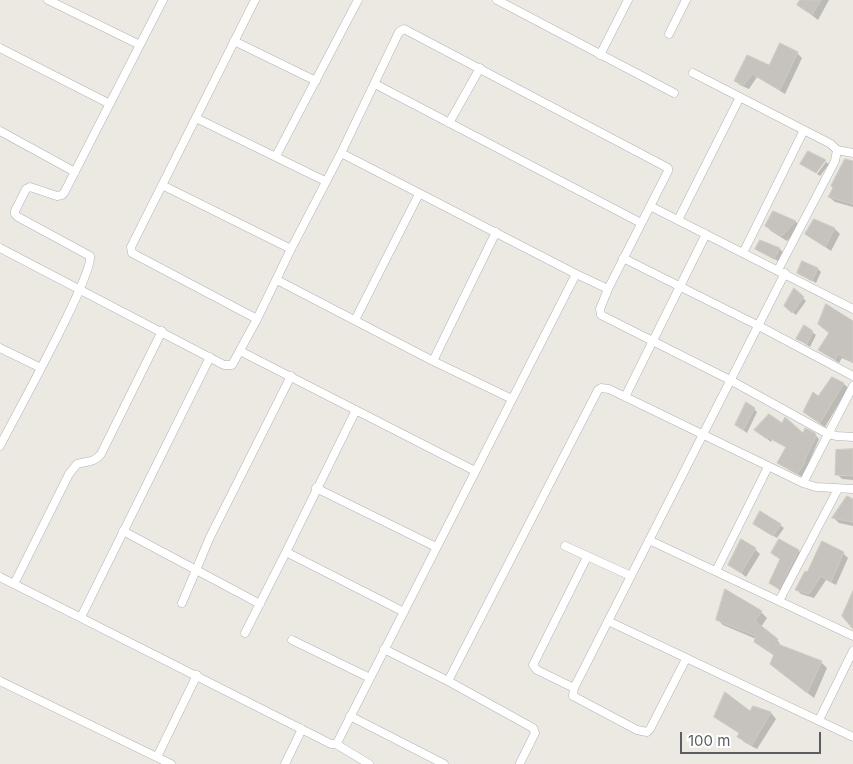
<!DOCTYPE html>
<html>
<head>
<meta charset="utf-8">
<style>
  body { margin:0 }
  #map { position:relative; width:853px; height:764px; overflow:hidden; background:#ebe9e2; font-family:Inter,sans-serif }
  canvas { display:block }
  .scale { position:absolute; left:680px; top:732px; width:141px; height:22px; box-sizing:border-box; border:2px solid #5a5d61; border-top:0; padding-left:6px; font-size:15px; line-height:18px; white-space:nowrap; color:#5a5d61; -webkit-text-stroke:4px #fff; paint-order:stroke }
</style>
</head>
<body>
<div id="map">
<canvas width="853" height="764"></canvas>
<div class="scale">100 m</div>
</div>
<script>
const context = document.querySelector('canvas').getContext('2d');
context.lineJoin = 'round';
function fill(path, color) {
  context.fillStyle = color;
  context.fill(path, 'evenodd');
}
function stroke(path, color, width, dash) {
  context.strokeStyle = color;
  context.lineWidth = width;
  context.lineCap = dash ? 'butt' : 'round';
  context.setLineDash(dash || []);
  context.stroke(path);
}
fill(new Path2D(`
  M802,0H829L818,20L799,5Z
  M797,53L802,58L785,94L757,77L749,89L740,85L735,81Z
  M826,162L829,164L820,176L817,174Z
  M853,162V207L835,202L829,197Z
  M773,213L796,222L801,227L787,241L771,231L766,226Z
  M815,221L835,229L840,234L831,251L807,234Z
  M760,241L780,249L783,252L778,261L756,249Z
  M818,269L821,272L816,283L798,272Z
  M803,298L806,301L796,315L789,309Z
  M853,324V363L842,358L839,363L820,350L830,333Z
  M812,332L816,335L810,347L798,339Z
  M833,378L844,384L848,388L825,427L809,416L818,398Z
  M754,409L757,412L747,433L736,425Z
  M783,425L803,435L814,434L819,439L807,467L808,468L802,477L779,463L787,448L772,440L771,442L760,433Z
  M853,450V480L842,479L837,474Z
  M853,501V526L839,523L834,518Z
  M780,525L784,528L777,538L758,527Z
  M779,541L799,551L804,556L784,594L771,583L781,560L773,553Z
  M755,549L760,554L746,577L730,564Z
  M843,553L848,558L836,585L826,580L814,598L801,594L796,589L808,574Z
  M761,612L767,618L761,627L777,640L782,647L821,662L827,668L814,698L778,670L775,656L761,647L755,641L756,639L723,625L717,619Z
  M754,708L771,713L776,719L757,749L744,742L739,737L740,734L715,717L751,713Z`), '#0003');
const building = new Path2D(`
  M800,0H821L812,15L797,5Z
  M780,43L798,52L780,90L752,74L744,85L734,81L747,55L769,65Z
  M808,151L826,160L816,173L800,164Z
  M845,159L853,161V204L828,197L833,188L831,186Z
  M773,211L796,221L782,236L765,226Z
  M814,219L835,228L825,247L805,234Z
  M760,240L780,248L774,259L755,249Z
  M802,261L818,268L812,281L797,273Z
  M794,288L804,297L792,313L784,306Z
  M826,304L853,321V362L838,354L835,360L818,350L829,333L818,324Z
  M804,325L813,331L807,344L796,339Z
  M832,377L844,383L820,423L803,412L813,392L818,396Z
  M746,402L755,408L743,430L735,425Z
  M769,414L782,423L785,417L803,433L805,428L815,433L816,436L804,462L805,463L797,474L777,463L786,447L768,437L767,439L754,430Z
  M853,449V476L835,475L836,450Z
  M847,496L853,499V522L832,518Z
  M760,511L781,524L773,536L753,524Z
  M741,539L756,548L741,573L728,565Z
  M779,539L799,550L779,589L769,583L780,559L771,553Z
  M822,541L844,552L831,582L821,576L809,594L795,590L805,571L807,572Z
  M725,589L762,611L755,621L778,639L775,643L822,661L807,693L770,664L774,654L754,642L756,636L716,620Z
  M853,591V629L842,616Z
  M725,692L750,711L753,706L771,712L752,745L737,737L739,733L714,717Z`);
fill(building, '#c6c3bf');
stroke(building, '#cfcac1', 1);
const street = new Path2D(`
  M48,0L140,45
  M255,0L131,247L132,253L257,319L291,249L341,153
  M497,0L674,93
  M669,34L686,0
  M234,41L316,81
  M0,48L110,104
  M600,55L628,0
  M693,73L831,144L837,150L835,161L778,270
  M375,84L641,223
  M196,118L325,181
  M449,123L480,68
  M0,131L75,172
  M837,150L853,153
  M276,156L358,0
  M162,185L291,249
  M650,206L853,309
  M678,220L740,97
  M0,248L224,365H232L257,319
  M743,253L804,130
  M623,258L757,325L853,376
  M576,274L608,289
  M277,280L433,361L512,399
  M355,320L419,194
  M0,348L41,368
  M240,351L475,471
  M433,361L496,232
  M625,397L706,234
  M356,410L286,552L404,612
  M0,446C14,418 94,275 90,256L18,217L15,214V211L26,189L30,187L57,196L62,195L64,193L163,0
  M803,483L853,386
  M316,488L436,547
  M123,531L260,604
  M649,540L853,636
  M565,546L631,576
  M716,571L768,467
  M0,577L331,744H336L338,741L576,274L341,153L399,32L404,29L668,168V171L608,289L600,309L601,315L730,380L828,434L837,436L853,437
  M14,584L69,474L77,464C87,461 94,463 101,454L162,331
  M779,601L838,489
  M182,603L210,537L291,376
  M81,617L210,357
  M608,621L853,737
  M245,633L286,552
  M292,640L370,678
  M384,649L448,681L533,728L535,733L520,763
  M686,659L650,729L647,732L637,730L573,696L574,688L785,273
  M0,681L171,764
  M448,681L598,390L601,388L609,389L803,483L816,487L853,489
  M574,688L537,670L533,665L587,557
  M350,716L444,764
  M819,720L853,651
  M336,744L369,764
  M157,757L197,675
  M285,764L302,729`);
stroke(street, '#afb2b6', 9);
stroke(street, '#fff', 8);
</script>
</body>
</html>
